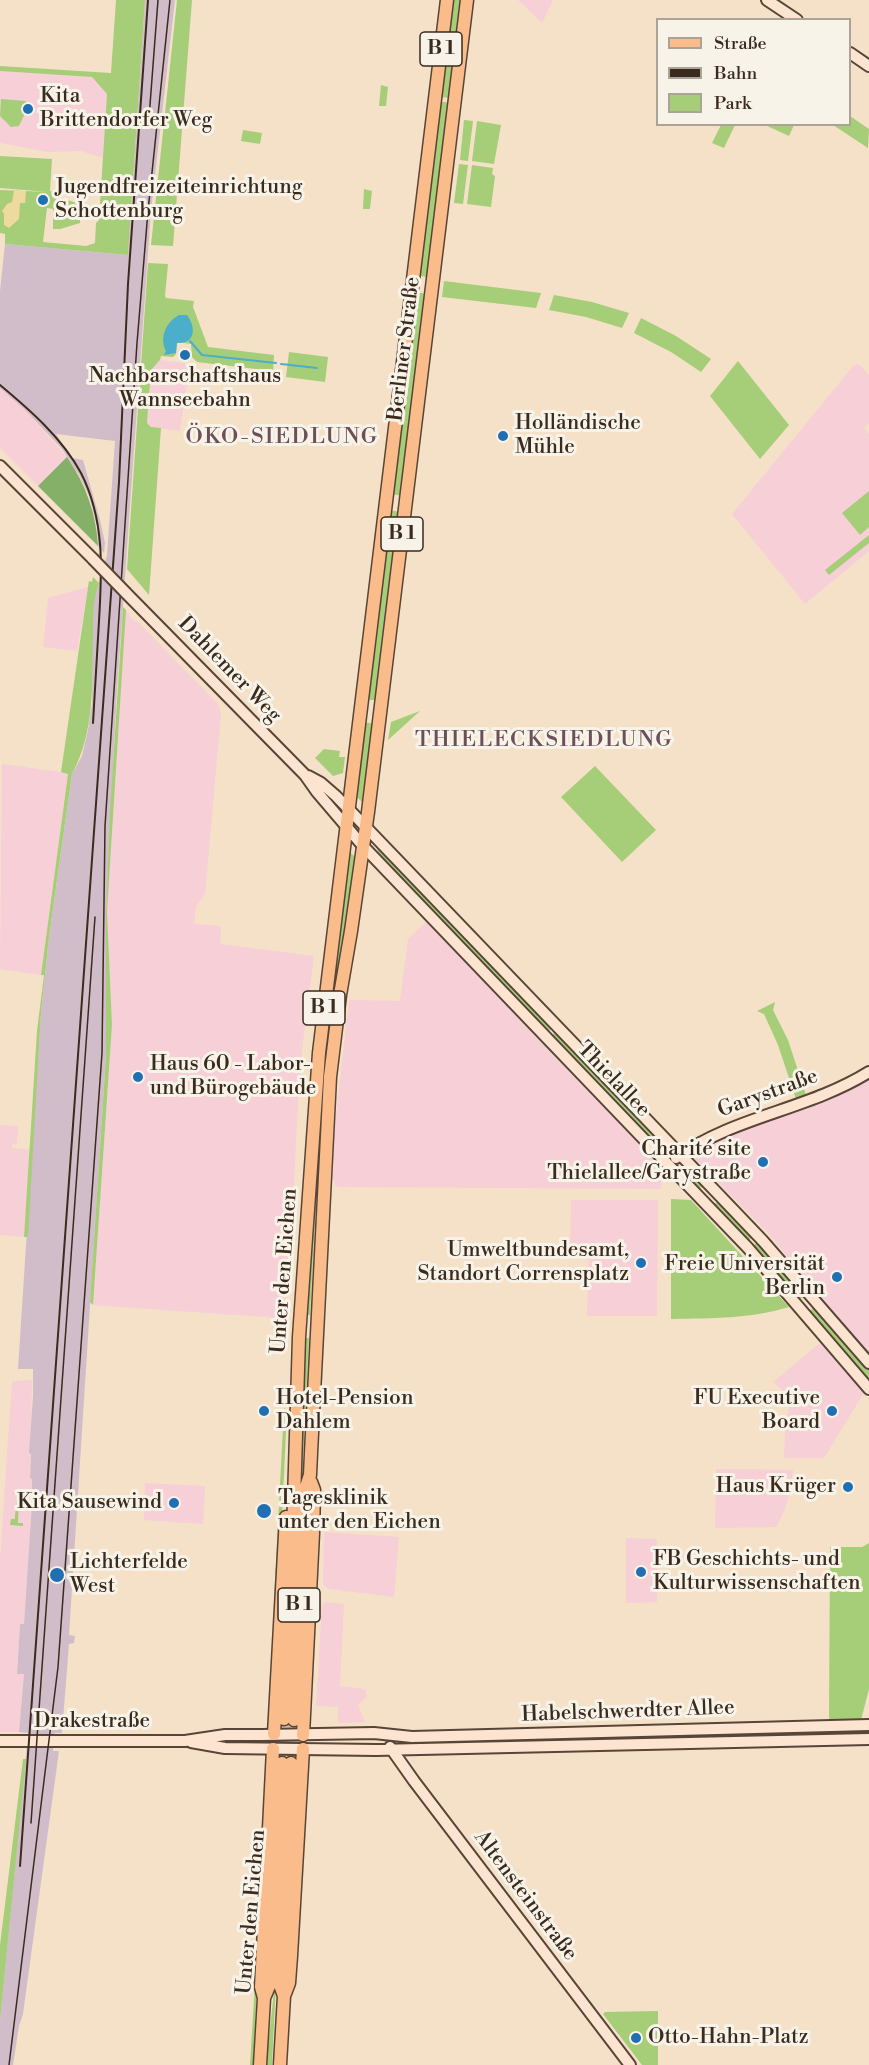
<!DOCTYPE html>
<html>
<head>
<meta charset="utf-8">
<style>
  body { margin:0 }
  #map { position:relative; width:869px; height:2065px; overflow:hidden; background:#f5e1c8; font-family:"Libre Bodoni",serif }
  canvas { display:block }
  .legend { position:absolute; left:656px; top:18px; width:195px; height:108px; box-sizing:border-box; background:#f7f3e8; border:2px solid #aca397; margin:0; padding:8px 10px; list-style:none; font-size:18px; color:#3b2a1e }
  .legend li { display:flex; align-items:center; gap:12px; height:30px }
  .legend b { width:30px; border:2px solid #aca397 }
</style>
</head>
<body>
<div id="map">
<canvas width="869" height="2065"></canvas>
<ul class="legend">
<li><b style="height:8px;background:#fabc8b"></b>Straße</li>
<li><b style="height:8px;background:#3b2a1e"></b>Bahn</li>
<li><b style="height:16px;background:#a6cd78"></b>Park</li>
</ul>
</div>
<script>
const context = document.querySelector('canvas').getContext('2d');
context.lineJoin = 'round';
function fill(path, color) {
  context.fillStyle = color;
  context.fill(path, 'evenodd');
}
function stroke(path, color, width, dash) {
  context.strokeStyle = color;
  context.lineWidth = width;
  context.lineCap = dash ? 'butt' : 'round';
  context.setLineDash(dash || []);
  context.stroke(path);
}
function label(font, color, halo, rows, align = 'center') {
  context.font = font + ' "Libre Bodoni",serif';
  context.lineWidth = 6;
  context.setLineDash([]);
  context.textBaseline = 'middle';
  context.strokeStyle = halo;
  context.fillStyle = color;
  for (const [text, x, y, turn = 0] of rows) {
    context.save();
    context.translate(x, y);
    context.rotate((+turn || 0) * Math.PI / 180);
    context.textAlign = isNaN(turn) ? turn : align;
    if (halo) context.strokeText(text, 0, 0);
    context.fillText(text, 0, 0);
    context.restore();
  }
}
fill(new Path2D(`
  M518,0H553L542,23Z
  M0,71L92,77L107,94L103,158L81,151L48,152L0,143Z
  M160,360L184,363L189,370L180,431L151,427L147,423L151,370Z
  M857,364L861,366L869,375V423L864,428L869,434V551L805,604L732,514L853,366Z
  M0,388L24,409L67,457L38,486L0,448Z
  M88,587L77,651L43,647L48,598Z
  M126,610L130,616L136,622L137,621L218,704L221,714L205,894L196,907L194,924L221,926L220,944L314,956L300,1065L290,1260L283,1314L278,1318L93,1305L112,1025L107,912Z
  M2,764L68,773L41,975L0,969Z
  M428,920L662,1166L661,1189L339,1187L335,1185L334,1179L331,1178L334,1133L349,1000L400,1001L408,939Z
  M869,1080V1387L865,1391L824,1458H784L785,1427L791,1398L773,1382L844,1323L766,1231L693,1157L694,1153L735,1133L814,1106Z
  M0,1125L18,1126L17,1144H12V1148L31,1150L24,1237L0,1235Z
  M571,1200H658L657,1316H587L589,1256L570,1257Z
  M32,1380L30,1478H32V1503L24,1624L20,1625L17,1673L24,1674L19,1732H0V1560L12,1381Z
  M716,1469L793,1470L790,1491L784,1512L776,1527L715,1528Z
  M145,1483L205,1486L203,1524L144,1520Z
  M324,1532L399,1537L394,1597L328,1589L323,1584Z
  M626,1538L657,1539V1602L626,1603Z
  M326,1602L344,1604L340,1686L365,1689L367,1696L358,1706L365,1722L338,1723V1707L316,1706L322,1605Z`), '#f6cfd7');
fill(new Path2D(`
  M145,0H175L151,211L117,689L106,912V1055L69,1635L75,1636L74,1643L69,1644L62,1733H55L53,1751H59L23,2014L19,2026L13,2065H0V2021L28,1733L19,1732L24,1674H17L20,1624H24L32,1503V1479L30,1478L31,1454L29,1453L33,1396V1369H18L41,1013L49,937L72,774L82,756L88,730L92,703L93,603L107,555L115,441L56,434L72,458L83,460L100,520L105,543L104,553L98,546L97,526L89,496L79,475L62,449L24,409L0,388V291L5,244L128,255Z`), '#d1bdc9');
fill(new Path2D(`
  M116,0H145L128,255L5,244V234L0,233V190L48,192L0,188V156L52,159L50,191L57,193L58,197L80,204V223L60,229H53V209L47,208L43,242L86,246L95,243L96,223L99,220L107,94L92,77L0,71V66L111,73Z
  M177,0H192L173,246L151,245Z
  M451,0H464L452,98L439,97Z
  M381,85L388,87L386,106H379Z
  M1,99L26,101V111L19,126L11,127L0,116Z
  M438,101L451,103L429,277L419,276Z
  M850,116L869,129L868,148L833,125L850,124Z
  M464,120L473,121L468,161L460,160Z
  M477,121L501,125L494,164L472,161Z
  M721,125H735L724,148L712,143Z
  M765,125L794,124V125L789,136Z
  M243,130L262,133L260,144L241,141Z
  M459,164L468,165L463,204L454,203Z
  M472,165L493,168L492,174L495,176L491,207L467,204Z
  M364,189L372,191L370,209H363Z
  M148,263L168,264L165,296L166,298L194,301L193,307L208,347L274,355L273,371L197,362L192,357L191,344L177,342L176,354L173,357L161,356L160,360L151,370L147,423L151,427L161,428L149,595L127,569Z
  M444,281L541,293L536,308L442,297Z
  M415,292L428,294L402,496L392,494Z
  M554,295L592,302L629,313L622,328L586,317L549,310Z
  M641,318L676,336L711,359L701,372L671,352L634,333Z
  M289,352L328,357L325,382L286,377Z
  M738,361L789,425L760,459L710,396Z
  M869,491V527L860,535L842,513Z
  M388,510L401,512L379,701L366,699Z
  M869,535V543L829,575L825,570Z
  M93,577L99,583C92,604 93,616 93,638C92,684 95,732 72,774L49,937L41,1013L28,1237H24L37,1031L44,975H41L68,774L61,772L88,587L89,581L92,582Z
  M123,607L126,610L107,912L112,1025L93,1305L90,1302L106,1055V912L110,812Z
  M420,711L388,740L391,722Z
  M363,722L376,724L366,806L357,797L359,777L357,767Z
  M324,749L340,751L339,757H345L343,773L333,776L315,758Z
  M595,766L656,830L622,862L561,797Z
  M378,844L553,1027L547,1033L377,856Z
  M347,849L356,858L321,1115V1070Z
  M775,1002L773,1010L788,1040L806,1095L796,1099L778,1045L764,1014L757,1011Z
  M557,1031L659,1138L660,1147L658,1148L550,1037Z
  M686,1166L707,1188L695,1187L680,1172Z
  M671,1199L691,1200L789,1307C749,1319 713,1318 671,1319Z
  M314,1200H316L310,1315H306Z
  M710,1203H722L753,1235L748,1243Z
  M757,1241L805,1295L799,1300L753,1248Z
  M815,1306L869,1370V1378L867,1380L809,1312Z
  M304,1338H309L300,1520V1456Z
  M284,1408L287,1410L278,1604L276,1605L274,1600Z
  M12,1493H24V1496H19L18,1523H23V1526L10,1525L11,1519H15V1516L17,1495Z
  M869,1543V1689L861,1720L831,1723L829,1718L830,1547H862Z
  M821,1731V1737L679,1741L678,1734Z
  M651,1734L650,1741L413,1746L411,1741Z
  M23,1759H26L0,2021V1945Z
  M277,1964L272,2065H266Z
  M256,1966L258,1967L253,2065H250Z
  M658,2011V2065H642L603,2014L605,2012Z`), '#a6cd78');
fill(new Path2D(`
  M67,457C86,485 96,513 98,546L38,486Z`), '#84b068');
fill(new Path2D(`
  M14,191H26L25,203H20L19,219L9,228L4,225V214L2,211L7,204L12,202Z`), '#eeda9e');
fill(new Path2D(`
  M179,315H187C196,327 196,344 177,343L176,353L164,355L166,351C159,338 166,322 179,315Z`), '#4baeca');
stroke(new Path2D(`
  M190,341L202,355L276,363
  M281,364L317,368`), '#4baeca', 2);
stroke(new Path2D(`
  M282,1763L284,1719
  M291,1763L294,1720`), '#d0bca6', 12, [12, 6]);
const secondary = new Path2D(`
  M767,0L797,20
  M850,53L869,66
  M0,466L93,559
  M126,593L305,775L317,792L363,846L748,1248L869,1389
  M308,776L321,783L336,796L721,1197L763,1241L869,1363
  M676,1158C734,1116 808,1110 869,1072
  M0,1741H185L225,1735H261L374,1733L412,1737L869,1725
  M191,1742L225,1748L376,1750L869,1739
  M390,1747L414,1781L630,2065`);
const primary = new Path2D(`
  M284,1719L293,1533L299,1337L319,1053L447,0
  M294,1720L305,1490L310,1475L311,1453L330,1077L340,995L351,931L368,812L467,0
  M274,1734L286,1517
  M303,1735L313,1533L314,1490L311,1482
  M284,1996L289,1983L291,1956L303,1749
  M264,1998L261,1987L273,1749
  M260,2065L264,1998L270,1984L282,1763
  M280,2065L284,1996L280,1985L291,1763`);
stroke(secondary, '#574538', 14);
stroke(primary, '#574538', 15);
stroke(secondary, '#fde4d1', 10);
stroke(primary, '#fabc8b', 12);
stroke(new Path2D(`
  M149,118L158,0
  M31,1823L95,917
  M9,2065L58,1667L102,1053L105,826L137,343L148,211L170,0`), '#3b2a1e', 1.5);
stroke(new Path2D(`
  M0,385C30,410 62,438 81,473C105,520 102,570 99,621C97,655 95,689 93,723
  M20,1866L119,482L128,284L148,0`), '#3b2a1e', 2);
const secondaryBridge = new Path2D(`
  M93,559L126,593`);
stroke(secondaryBridge, '#574538', 14, []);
stroke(secondaryBridge, '#fde4d1', 10);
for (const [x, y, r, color] of [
  [28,109,6,"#1f6fb2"],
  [43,200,6,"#1f6fb2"],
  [185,355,6,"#1f6fb2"],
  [503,436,6,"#1f6fb2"],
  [138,1077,6,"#1f6fb2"],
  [763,1162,6,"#1f6fb2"],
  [641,1263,6,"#1f6fb2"],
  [837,1277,6,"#1f6fb2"],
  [264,1411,6,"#1f6fb2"],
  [832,1411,6,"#1f6fb2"],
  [848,1487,6,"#1f6fb2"],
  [174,1503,6,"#1f6fb2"],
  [264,1511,8,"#1f6fb2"],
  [641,1572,6,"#1f6fb2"],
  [57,1575,8,"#1f6fb2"],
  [636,2038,6,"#1f6fb2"]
]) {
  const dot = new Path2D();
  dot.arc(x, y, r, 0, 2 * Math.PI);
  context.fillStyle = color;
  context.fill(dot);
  stroke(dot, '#f7f3e8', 2);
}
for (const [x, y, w] of [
  [441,49,42],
  [402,534,42],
  [324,1008,42],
  [299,1605,42]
]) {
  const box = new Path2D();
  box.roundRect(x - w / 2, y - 17, w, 34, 4.5);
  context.fillStyle = '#f7f3e8';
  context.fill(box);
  stroke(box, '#3b2a1e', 1.5);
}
label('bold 20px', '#3b2a1e', null, [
  ["B 1",441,49],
  ["B 1",402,534],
  ["B 1",324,1008],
  ["B 1",299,1605]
]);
label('21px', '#3b2a1e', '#f7f3e8', [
  ["Kita",40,97],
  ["Brittendorfer Weg",40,121],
  ["Jugendfreizeiteinrichtung",55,188],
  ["Schottenburg",55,212],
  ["Nachbarschaftshaus",185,377,"center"],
  ["Wannseebahn",185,401,"center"],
  ["Holländische",515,424],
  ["Mühle",515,448],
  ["Haus 60 - Labor-",150,1065],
  ["und Bürogebäude",150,1089],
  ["Charité site",751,1150,"right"],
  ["Thielallee/Garystraße",751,1174,"right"],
  ["Umweltbundesamt,",629,1251,"right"],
  ["Standort Corrensplatz",629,1275,"right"],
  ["Freie Universität",825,1265,"right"],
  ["Berlin",825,1289,"right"],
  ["Hotel-Pension",276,1399],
  ["Dahlem",276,1423],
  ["FU Executive",820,1399,"right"],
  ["Board",820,1423,"right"],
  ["Haus Krüger",836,1487,"right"],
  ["Tagesklinik",278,1499],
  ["unter den Eichen",278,1523],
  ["Kita Sausewind",162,1503,"right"],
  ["FB Geschichts- und",653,1560],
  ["Kulturwissenschaften",653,1584],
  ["Lichterfelde",70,1563],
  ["West",70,1587],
  ["Otto-Hahn-Platz",648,2038]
], 'left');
label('21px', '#3b2a1e', '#f7f3e8', [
  ["Berliner Straße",405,349,-83],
  ["Dahlemer Weg",229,670,46],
  ["Thielallee",613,1080,46],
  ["Garystraße",768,1094,-20],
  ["Unter den Eichen",285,1271,-86],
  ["Habelschwerdter Allee",628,1712,-2],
  ["Drakestraße",92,1722],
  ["Altensteinstraße",525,1896,53],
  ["Unter den Eichen",252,1912,-85]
]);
context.letterSpacing = '1.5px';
label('22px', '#6c4f59', '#f7f3e8', [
  ["ÖKO-SIEDLUNG",282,438],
  ["THIELECKSIEDLUNG",544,741]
]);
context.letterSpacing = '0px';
</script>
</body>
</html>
